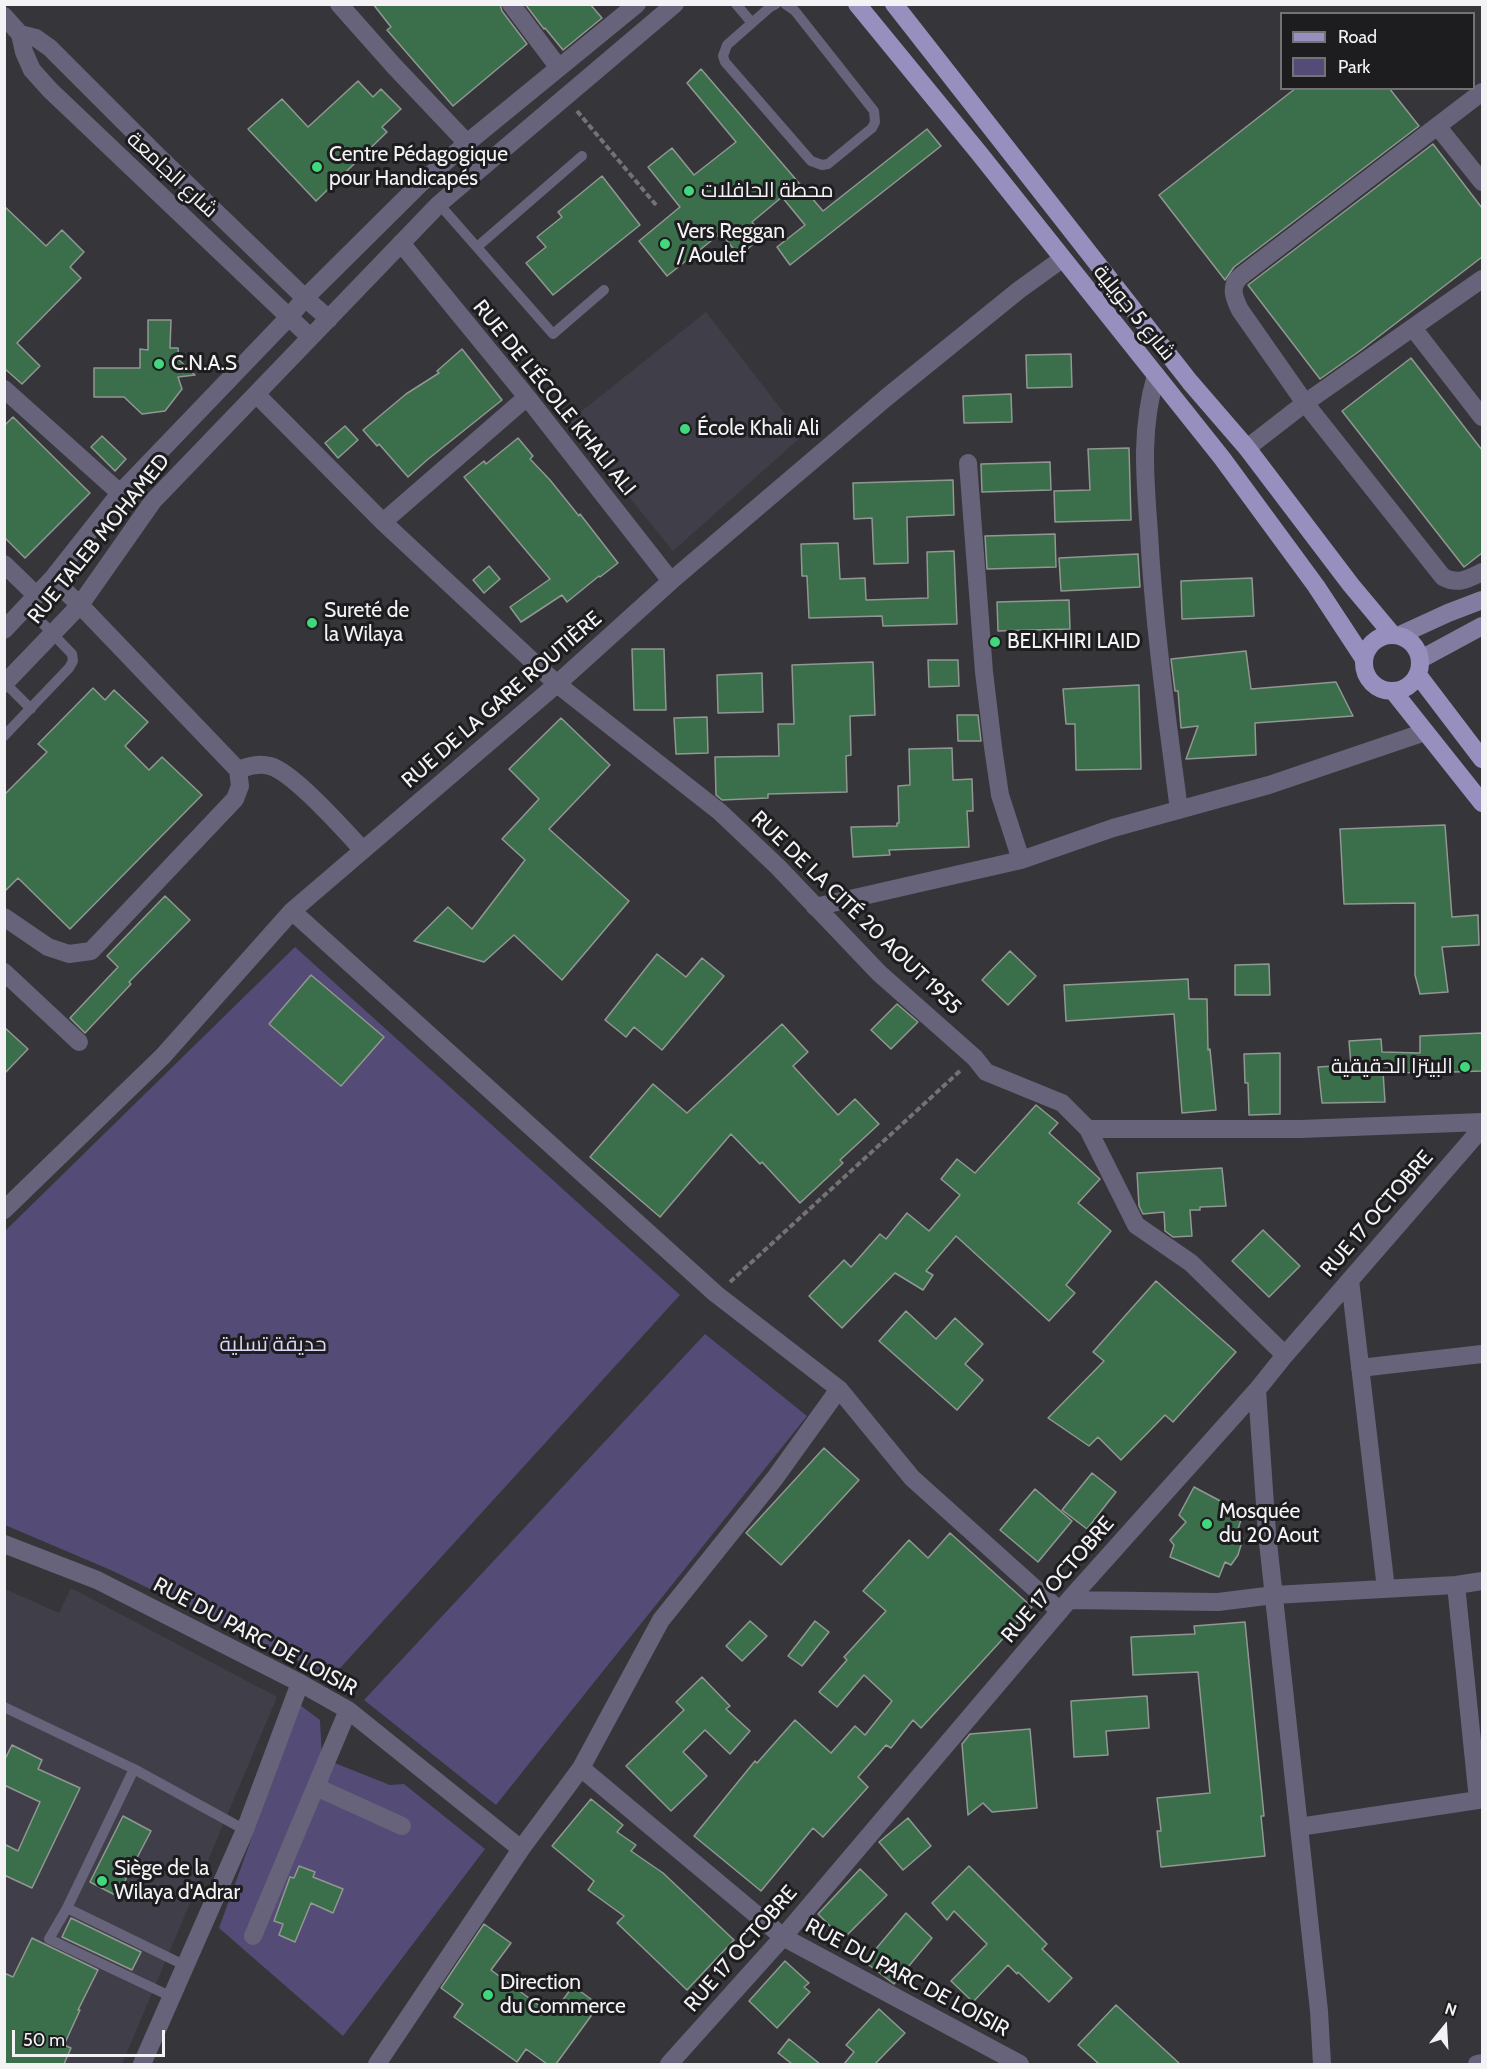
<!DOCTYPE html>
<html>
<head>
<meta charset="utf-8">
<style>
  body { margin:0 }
  #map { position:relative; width:1487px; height:2069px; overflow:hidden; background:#363539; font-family:Cabin,sans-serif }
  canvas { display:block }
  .frame { position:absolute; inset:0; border:6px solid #f3f2f5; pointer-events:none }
  .legend { position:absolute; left:1280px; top:12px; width:195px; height:78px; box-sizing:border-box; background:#1d1d1f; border:2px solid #737275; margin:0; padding:8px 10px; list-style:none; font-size:18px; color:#f3f2f5 }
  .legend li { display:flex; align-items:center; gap:12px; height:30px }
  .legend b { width:30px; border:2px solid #737275 }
  .north { position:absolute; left:1415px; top:1997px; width:60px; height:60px; -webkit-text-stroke:4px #1d1d1f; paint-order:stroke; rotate:18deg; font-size:16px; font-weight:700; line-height:24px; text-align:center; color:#f3f2f5 }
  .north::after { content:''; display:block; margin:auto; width:21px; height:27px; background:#f3f2f5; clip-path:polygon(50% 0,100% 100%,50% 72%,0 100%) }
  .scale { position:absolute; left:12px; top:2030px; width:153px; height:27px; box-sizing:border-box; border:3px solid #f3f2f5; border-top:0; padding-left:8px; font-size:18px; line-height:21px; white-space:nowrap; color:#f3f2f5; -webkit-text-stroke:4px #1d1d1f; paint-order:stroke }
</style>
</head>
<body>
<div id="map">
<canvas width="1487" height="2069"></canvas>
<div class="frame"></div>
<ul class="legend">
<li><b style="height:8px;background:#978fbd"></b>Road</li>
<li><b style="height:16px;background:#544b76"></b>Park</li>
</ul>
<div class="north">N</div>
<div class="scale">50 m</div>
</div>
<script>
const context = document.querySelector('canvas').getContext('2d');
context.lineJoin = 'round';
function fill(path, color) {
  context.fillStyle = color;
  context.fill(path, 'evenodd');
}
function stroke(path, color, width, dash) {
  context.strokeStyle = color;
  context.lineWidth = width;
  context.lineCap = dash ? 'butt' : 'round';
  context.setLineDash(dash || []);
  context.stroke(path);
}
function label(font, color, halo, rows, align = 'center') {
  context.font = font + ' Cabin,Cairo,sans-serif';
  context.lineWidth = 6;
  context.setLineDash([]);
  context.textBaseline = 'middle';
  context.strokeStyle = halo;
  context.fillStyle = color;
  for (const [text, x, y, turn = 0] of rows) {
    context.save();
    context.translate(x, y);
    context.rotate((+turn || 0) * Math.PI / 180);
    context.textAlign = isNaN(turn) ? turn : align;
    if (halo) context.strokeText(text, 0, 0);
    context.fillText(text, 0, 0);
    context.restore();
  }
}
fill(new Path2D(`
  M706,312L802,436L673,551L568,422Z
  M71,1588L277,1697L122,2064H5V1589L59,1613Z`), '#403f49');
fill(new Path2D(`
  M295,947L680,1295L332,1677L113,1571L5,1525V1231Z
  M705,1334L807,1416L496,1805L364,1700Z
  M300,1705L320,1720L322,1758L390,1785L404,1784L485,1849L343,2036L219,1928Z`), '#544b76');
const building = new Path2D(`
  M373,4H500L502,11L527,44L453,106L387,30L391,27Z
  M525,4H590L602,18L563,50L545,28L544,29Z
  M701,69L823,211L927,129L941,146L790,265L777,247L805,225L782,197L752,222L763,236L739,256L721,233L667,276L639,241L680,207L648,167L672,148L694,175L736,142L687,83Z
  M358,81L373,97L381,89L401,109L382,127L387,132L316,201L248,129L282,99L308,127Z
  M1296,88H1389L1419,126L1234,267L1225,280L1159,195Z
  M1433,144L1482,208V257L1361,350L1320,379L1248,285Z
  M602,176L640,225L553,295L526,263L546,247L537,237L562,217L558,212Z
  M4,206L46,246L62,230L84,252L70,267L81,278L17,343L40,366L22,384L4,368Z
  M148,320H171L170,348H178L179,360L195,375L178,377L182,389L165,411L142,414L124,397H94V368H140V349L148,350Z
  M462,349L502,400L427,460L408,477L379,444L377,446L363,430L406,394L439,373L437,371Z
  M1071,354L1072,387L1027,388L1026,355Z
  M1411,358L1482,450V553L1464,567L1342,411Z
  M1011,394L1012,422L964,423L963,396Z
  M13,417L90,493L25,558L4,537V426Z
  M345,426L358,440L338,458L325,443Z
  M102,436L126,459L115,471L91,447Z
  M518,438L533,456L530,459L550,480L579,516L580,514L618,563L600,577L599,576L567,602L562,595L521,622L510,607L550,579L464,477L484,461L486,464Z
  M1129,448L1131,520L1055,522L1054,491L1090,490L1088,449Z
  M1050,462L1051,490L982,492L981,464Z
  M953,480L954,515L907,517L908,563L874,564L872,518L854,519L853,483Z
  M1055,534L1056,567L987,569L985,536Z
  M838,543L840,579L865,578L866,600L928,598L927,552L954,551L957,624L883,626L882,616L809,618L807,576H802L801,544Z
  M1138,554L1140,587L1061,591L1059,558Z
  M489,566L500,579L484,593L473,580Z
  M1252,578L1254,616L1182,619L1181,581Z
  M1069,600L1070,629L998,631L997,602Z
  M632,649H664L666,710H634Z
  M1246,651L1251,689L1336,682L1353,716L1255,723L1256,755L1186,759L1198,726L1181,728L1178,691H1175L1171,659Z
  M928,660H958L959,686L929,687Z
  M873,662L875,715L850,716L851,755L846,756L847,792L768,794V798L722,800L716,795L715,757L779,756L778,724H794L792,665Z
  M762,673L763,712L718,713L717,675Z
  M1139,685L1141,769L1076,770L1075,724H1066L1063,689Z
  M93,688L105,700L114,690L148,722L125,746L149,770L162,757L202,795L70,929L18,878L4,892V795L47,752L38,744Z
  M957,715H978L981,741H958Z
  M707,717L708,753L676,754L674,718Z
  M561,718L610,765L549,829L629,901L562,980L514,935L484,962L414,941L448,907L472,929L525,860L502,839L539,799L509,769Z
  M952,748L953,780L972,779L973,811H967L969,847L889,850L890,855L853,857L851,827L897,826V823H899L898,786L910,785L909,749Z
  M1445,825L1452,917L1478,915L1479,945L1442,947L1448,992L1420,994L1415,975V903L1344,904L1340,829Z
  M165,896L190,920L129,982L131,984L85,1033L70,1018L118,967L107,956Z
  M1010,951L1036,976L1008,1005L982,980Z
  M657,954L686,977L702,958L724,976L662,1050L634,1027L626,1037L605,1020Z
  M1269,964L1270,995H1235V965Z
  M311,975L384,1037L341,1086L269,1024Z
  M1188,979L1189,999H1207L1208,1050L1210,1049L1216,1110L1182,1113L1174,1014L1066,1021L1064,985Z
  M897,1004L918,1022L891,1049L871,1030Z
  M782,1024L808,1052L793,1066L838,1115L855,1099L879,1124L840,1160L843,1163L800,1203L762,1162L760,1164L731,1134L660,1217L590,1157L653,1084L687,1113Z
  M4,1027L28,1049L4,1074Z
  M1482,1033V1071L1422,1073L1383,1072L1385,1102L1322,1103L1318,1067L1351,1065L1349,1041L1381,1039L1382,1052L1420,1053V1036Z
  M1280,1053V1114L1249,1115L1248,1083H1245L1244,1054Z
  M1036,1105L1058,1123L1049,1133L1100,1179L1078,1203L1111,1231L1066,1285L1075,1293L1049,1321L956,1236L926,1271L933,1275L923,1290L895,1273L842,1328L809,1296L844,1260L851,1267L880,1234L886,1239L907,1213L929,1231L960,1195L941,1179L957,1159L975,1173Z
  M1222,1168L1226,1206L1200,1207V1210H1190L1192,1236L1173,1237L1165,1231L1164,1212L1143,1214L1139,1206L1137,1173Z
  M1263,1230L1300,1266L1269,1297L1232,1261Z
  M1156,1281L1236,1352L1173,1422L1165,1415L1121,1460L1098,1437L1089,1446L1048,1418L1104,1361L1093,1352Z
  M906,1311L936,1339L955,1318L983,1344L965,1364L983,1380L957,1410L879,1341Z
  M824,1448L859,1480L781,1565L746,1533Z
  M1092,1473L1116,1492L1087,1529L1062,1510Z
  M1194,1487L1243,1513L1236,1536L1243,1538L1238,1555L1231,1565L1225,1562L1219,1577L1170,1557L1174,1545L1170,1540L1186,1522L1179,1515Z
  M1035,1489L1072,1521L1038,1562L1000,1530Z
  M950,1533L1032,1607L921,1728L913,1720L891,1748L886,1745L858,1777L868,1787L823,1837L813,1828L761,1891L694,1836L755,1761L757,1763L795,1720L831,1753L855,1726L865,1735L892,1701L864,1675L837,1707L819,1692L847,1660L844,1657L886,1611L863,1591L909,1540L928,1558Z
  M750,1621L767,1636L742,1661L726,1646Z
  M815,1621L829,1632L802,1666L788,1656Z
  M1245,1622L1264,1816H1261L1265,1856L1161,1867L1157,1831H1161L1157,1798L1210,1793L1198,1672L1133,1675L1131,1637L1195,1634L1194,1626Z
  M702,1677L730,1706L726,1709L750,1731L730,1754L705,1730L683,1752L707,1776L671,1811L626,1766L684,1710L676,1702Z
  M1147,1696L1149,1728L1106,1731L1108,1755L1074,1757L1071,1701Z
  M1030,1729L1037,1808L992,1812L983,1803L968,1815L962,1744L970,1734Z
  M12,1745L42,1760L38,1769L80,1788L32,1888L4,1875V1844L18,1851L40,1802L4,1785V1761Z
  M591,1799L623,1825L617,1832L636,1845L631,1851L663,1873L734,1940L687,1990L617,1923L624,1916L588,1890L594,1881L552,1846Z
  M123,1816L151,1831L117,1896L90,1882Z
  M908,1818L931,1846L903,1870L879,1842Z
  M299,1866L315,1872L313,1877L343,1889L333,1913L311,1903L295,1942L279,1935L283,1924L274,1921L290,1877L294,1878Z
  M969,1866L1047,1944L1042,1949L1072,1978L1049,2002L1018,1972L1017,1974L1008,1965L973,2002L951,1981L987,1944L954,1911L947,1920L932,1903Z
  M860,1869L887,1895L843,1939L818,1914Z
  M906,1913L932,1938L894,1984L865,1962Z
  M71,1918L141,1952L132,1970L62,1937Z
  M484,1924L511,1943L491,1970L552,2015L573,1986L599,2005L556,2064H547L526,2049L517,2062L454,2017L463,2004L441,1988Z
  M32,1938L98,1970L78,2010H80L64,2045L71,2048L64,2064H4V1973L13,1977Z
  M785,1961L809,1983L804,1987L810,1992L777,2028L749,2001Z
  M1116,2005L1180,2064H1099L1078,2045Z
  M879,2009L905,2033L875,2064H844L854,2052L846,2045Z
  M789,2039L820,2064H792L778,2053Z`);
fill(building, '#3b6f4b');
stroke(building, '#929793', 1.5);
stroke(new Path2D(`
  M577,111L656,205
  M730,1282L961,1070`), '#737275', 4, [6, 3]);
stroke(new Path2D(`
  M736,4L752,23
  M776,4L769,8L727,45L723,56L725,62L811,161L822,165L828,164L872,128L875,122L874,111L795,11L785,4
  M439,204L553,334L604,290
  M477,247L582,156
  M4,682L31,709
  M4,736L69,668L73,661L72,654L26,606
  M4,1707L134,1769L245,1830
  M134,1769L67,1908L49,1939L172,1997
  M67,1908L186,1966`), '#67637a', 10);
stroke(new Path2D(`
  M339,4L394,66L467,143
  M511,4L559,68
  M4,16L20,34L24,52L32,70L50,90L310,337
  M20,34L36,38L50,48L158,156L305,298L329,319
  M1482,92L1241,276C1229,286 1234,298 1240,310L1305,403L1443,577C1458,585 1468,579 1482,572
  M1438,127L1482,182
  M401,243L527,397L671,581
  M1413,328L1482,417
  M1156,375C1140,430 1145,478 1149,533C1154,626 1167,718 1179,810
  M4,389L120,493
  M256,394L383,522L557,684L720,812L778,867L879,973L975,1058L986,1072L1062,1103L1088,1129L1136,1225L1191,1263L1285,1355
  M1247,448L1305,403L1482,279
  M968,463L984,672L993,747L1000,795L1021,860
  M383,522L527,397
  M4,564L36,595
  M4,630L52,579L120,493L290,316L305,298L420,184L467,143L637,4
  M4,684L80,605L153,501L439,204L675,4
  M238,770C249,766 259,763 270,766C293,772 344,830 363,850
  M815,907L1021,860L1113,828L1269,785L1425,732
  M292,911L716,1294L839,1389L912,1478L1060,1611
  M4,917L48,947L69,954L91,951L235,799L240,786L238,770L80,605L52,579
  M4,972L79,1042
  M1088,1129H1301L1482,1122
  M4,1210L163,1056L292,911L557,684L671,581L887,397L1019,290L1062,259
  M1350,1280L1386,1589
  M1360,1368L1482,1354
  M1257,1390L1267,1533L1319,2011L1322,2064
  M4,1544L97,1580L300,1683L348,1710L521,1849
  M1456,1585L1478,1800L1482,1799
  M1069,1600L1218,1602L1274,1595L1456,1585L1482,1581
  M581,1768L783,1937L1020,2064
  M316,1787L402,1826
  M1299,1827L1478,1800
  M253,1936L348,1710
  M142,2064L245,1830L300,1683
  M377,2064L521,1849L581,1768L661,1620L775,1478L839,1389
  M669,2064L783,1937L1069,1600L1257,1390L1285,1355L1482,1128
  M1477,2064L1482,2063`), '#67637a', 18);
stroke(new Path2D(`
  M1400,635L1448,613L1482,600
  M1421,659L1482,626`), '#827ca0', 18);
stroke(new Path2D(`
  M857,4L979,153L1222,458L1316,586L1364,659
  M894,4L1190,382L1247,448L1351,585L1392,634
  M1364 663a28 28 0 1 1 56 0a28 28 0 1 1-56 0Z
  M1418,675L1482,759
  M1393,691L1482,803`), '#978fbd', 18);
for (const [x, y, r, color] of [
  [317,167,6,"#41d77c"],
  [689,191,6,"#41d77c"],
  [665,244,6,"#41d77c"],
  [159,364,6,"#41d77c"],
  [685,429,6,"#41d77c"],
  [312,623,6,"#41d77c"],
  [995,642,6,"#41d77c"],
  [1465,1067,6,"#41d77c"],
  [1207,1524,6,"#41d77c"],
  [102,1881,6,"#41d77c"],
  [488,1995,6,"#41d77c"]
]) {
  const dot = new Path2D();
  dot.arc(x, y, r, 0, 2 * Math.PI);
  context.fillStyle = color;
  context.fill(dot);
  stroke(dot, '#1d1d1f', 2);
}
label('21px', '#f3f2f5', '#1d1d1f', [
  ["Centre Pédagogique",329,155],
  ["pour Handicapés",329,179],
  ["محطة الحافلات",701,191],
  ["Vers Reggan",677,232],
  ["/ Aoulef",677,256],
  ["C.N.A.S",171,364],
  ["École Khali Ali",697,429],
  ["Sureté de",324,611],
  ["la Wilaya",324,635],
  ["BELKHIRI LAID",1007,642],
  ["البيتزا الحقيقية",1453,1067,"right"],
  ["Mosquée",1219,1512],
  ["du 20 Aout",1219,1536],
  ["Siège de la",114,1869],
  ["Wilaya d'Adrar",114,1893],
  ["Direction",500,1983],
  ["du Commerce",500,2007]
], 'left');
label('21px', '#f3f2f5', '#1d1d1f', [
  ["شارع الجامعة",172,175,43],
  ["شارع 5 جويلية",1134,313,51],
  ["RUE DE L'ÉCOLE KHALI ALI",554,398,51],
  ["RUE TALEB MOHAMED",99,539,-51],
  ["RUE DE LA GARE ROUTIÈRE",502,700,-41],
  ["RUE DE LA CITÉ 20 AOUT 1955",856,913,44],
  ["RUE 17 OCTOBRE",1377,1214,-49],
  ["RUE 17 OCTOBRE",1058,1580,-49],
  ["RUE DU PARC DE LOISIR",255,1637,28],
  ["RUE 17 OCTOBRE",741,1949,-49],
  ["RUE DU PARC DE LOISIR",907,1978,28]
]);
label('21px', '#dbd5f6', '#1d1d1f', [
  ["حديقة تسلية",273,1345]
]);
</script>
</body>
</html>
